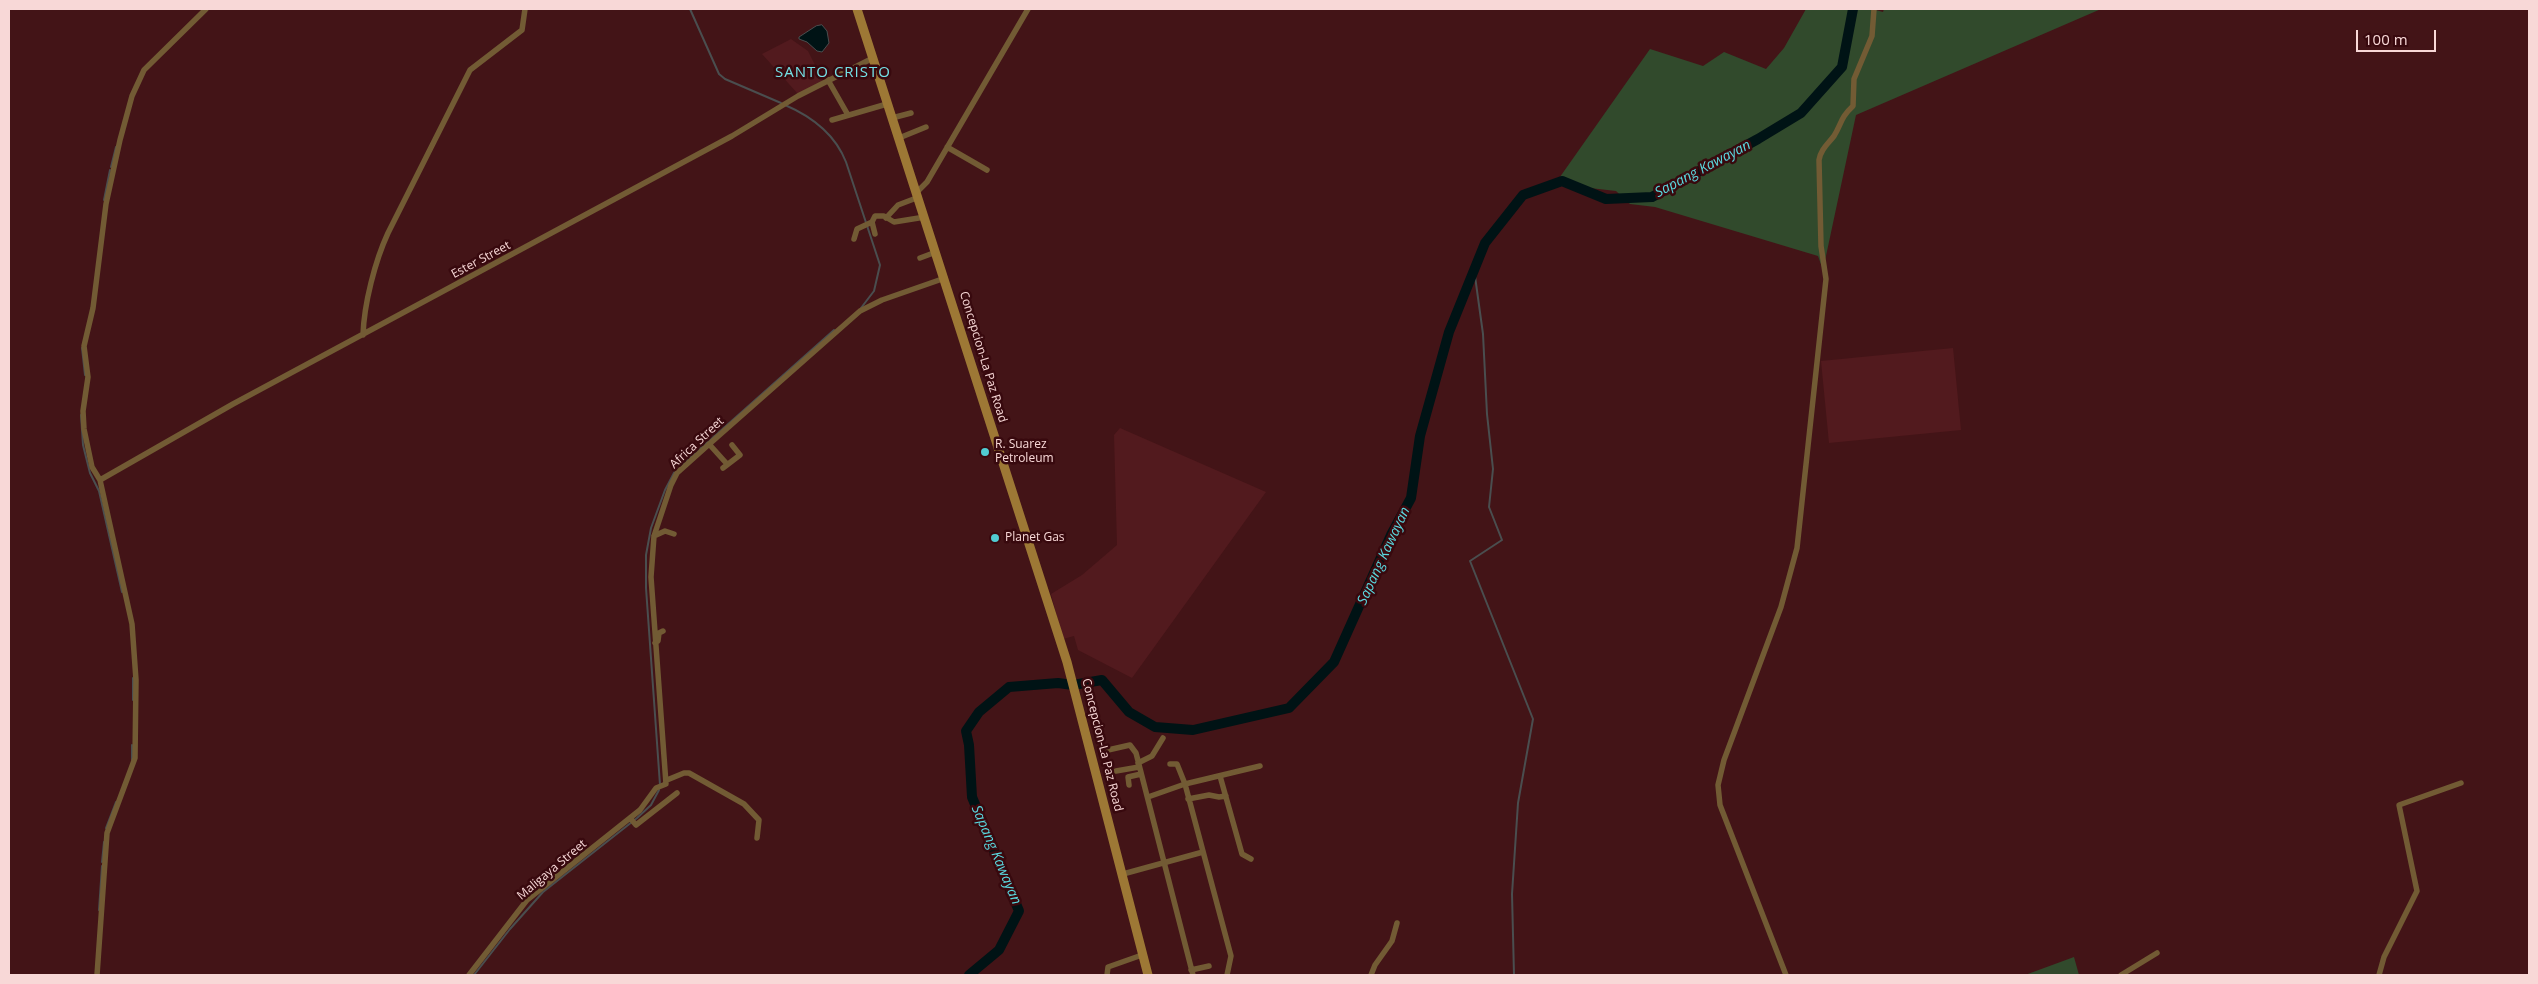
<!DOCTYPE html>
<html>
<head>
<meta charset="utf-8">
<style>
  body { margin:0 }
  #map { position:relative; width:2538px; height:984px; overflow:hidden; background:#431417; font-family:"Open Sans",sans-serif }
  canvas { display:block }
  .frame { position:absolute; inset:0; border:10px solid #f8d8d7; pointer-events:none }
  .scale { position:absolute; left:2356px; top:30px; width:80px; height:22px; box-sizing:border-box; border:2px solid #f8d8d7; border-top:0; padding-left:6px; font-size:15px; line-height:18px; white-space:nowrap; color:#f8d8d7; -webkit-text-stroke:4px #38090e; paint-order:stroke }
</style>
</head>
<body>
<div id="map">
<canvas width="2538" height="984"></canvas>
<div class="frame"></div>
<div class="scale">100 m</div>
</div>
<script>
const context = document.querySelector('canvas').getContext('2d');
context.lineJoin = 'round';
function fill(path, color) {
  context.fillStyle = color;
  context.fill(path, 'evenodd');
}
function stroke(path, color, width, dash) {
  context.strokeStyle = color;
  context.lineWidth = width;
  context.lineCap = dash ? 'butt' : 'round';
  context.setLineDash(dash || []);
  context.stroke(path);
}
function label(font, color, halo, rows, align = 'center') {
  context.font = font + ' "Open Sans",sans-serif';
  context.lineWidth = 5;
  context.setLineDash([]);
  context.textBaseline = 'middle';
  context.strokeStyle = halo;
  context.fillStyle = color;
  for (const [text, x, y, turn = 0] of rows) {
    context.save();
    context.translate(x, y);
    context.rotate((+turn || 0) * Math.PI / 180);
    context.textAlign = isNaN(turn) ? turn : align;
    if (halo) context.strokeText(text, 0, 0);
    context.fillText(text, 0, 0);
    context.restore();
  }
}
fill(new Path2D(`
  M791,39L808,51L823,81L798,94L762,54Z
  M1953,348L1961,430L1829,443L1821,361Z
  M1120,428L1266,492L1132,678L1078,650L1074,636L1063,639L1051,594L1082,575L1117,545L1114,435Z`), '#521a1e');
fill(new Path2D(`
  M1806,9H1872L1883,12L1884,9H2101L1856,115L1823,270L1818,256L1655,207L1630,204L1616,191L1555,184L1650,49L1703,66L1724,52L1766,69L1784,48Z
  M2074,957L2079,975H2025Z`), '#314a2c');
const water = new Path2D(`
  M822,25L827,31L829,43L822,52L817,51L807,42L799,39V37L816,26Z`);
fill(water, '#001315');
stroke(water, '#4a4e4f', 1);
stroke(new Path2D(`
  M690,9L719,74L725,79L781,103
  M785,105C813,117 835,134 846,162L880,265L874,291L861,308
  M111,167L116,147
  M104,200L110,170
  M1474,269L1483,334L1487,414L1493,469L1489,507L1502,540L1470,561L1533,719L1518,803L1512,894L1514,975
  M82,348L85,375
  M81,415L83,445L90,473L99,491L122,592
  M681,466L834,330
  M133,700V678
  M132,760V745
  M660,785L646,588V555L651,528L665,490L675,471
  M106,828L116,802
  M102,862L104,842
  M99,910L102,866
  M474,975L510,929L543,892L637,818L651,805L659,790`), '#4a4e4f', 2);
stroke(new Path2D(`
  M969,975L999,950L1019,911L972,797L969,745L966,731L979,712L1009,687L1058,683L1073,685L1102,680L1129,712L1155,727L1193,730L1289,708L1334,662L1391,535L1411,498L1420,436L1449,332L1485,243L1523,195L1562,181L1606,199L1652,197L1758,139L1801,113L1842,67L1853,9`), '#001315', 10);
stroke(new Path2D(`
  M828,80L848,115
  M892,118L911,113
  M832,120L887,104
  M899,138L926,127
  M947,147L987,170
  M917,192L927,182L1028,9
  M886,218L898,205L919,197
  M875,234L872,222L875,216H884L894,222L925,217
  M854,239L857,229L872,222
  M920,258L936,252
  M363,335C364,304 375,261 388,233L470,70L522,30L525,9
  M709,444L727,464
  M723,468L740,455L732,445
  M100,480L233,404L732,136L798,96L873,58
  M654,536L665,531L674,534
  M655,643L658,641L659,633L663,631
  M1108,750L1130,745L1136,753L1193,975
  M1138,763L1152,756L1163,738
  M1116,771L1139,767
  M1220,776L1242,854L1251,859
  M667,780L684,773H689L744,804L759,820L757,838
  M1129,785L1128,777L1141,774
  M1148,797L1185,784L1177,764H1170
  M1188,799L1209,795L1219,797L1226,796
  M630,818L636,825L677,793
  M1123,874L1203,852
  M1191,970L1209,966
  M97,975L107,833L135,758L136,680L132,624L100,480L92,467L84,429L83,411L88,377L84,346L93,308L106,204L120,140L132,96L144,70L206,9
  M469,975L527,900L640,810L656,788L666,784L651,577L654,536L671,485L677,473L706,447L860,311L882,300L945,278
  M1107,975L1108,967L1142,955
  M1227,975L1231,956L1185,784L1260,766
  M1371,975L1375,965L1392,941L1397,923
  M1786,975L1720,805L1718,785L1724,760L1781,607L1797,548L1826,279L1821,246L1819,160C1821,149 1828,144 1834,136C1842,123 1840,118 1853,106L1854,79L1872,36L1874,9
  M2121,975L2157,953
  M2379,975L2384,957L2417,891L2399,805L2461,783`), '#725b34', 5.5);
stroke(new Path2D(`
  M857,9L1067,662L1148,975`), '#9d7835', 9);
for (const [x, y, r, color] of [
  [985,452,5,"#51ccd2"],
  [995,538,5,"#51ccd2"]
]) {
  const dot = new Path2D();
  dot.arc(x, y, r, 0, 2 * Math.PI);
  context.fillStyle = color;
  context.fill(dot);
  stroke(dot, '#38090e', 2);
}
label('12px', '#f8d8d7', '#38090e', [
  ["Ester Street",481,260,-28],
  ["Concepcion-La Paz Road",983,357,73],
  ["Africa Street",697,443,-43],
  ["Concepcion-La Paz Road",1102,745,76],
  ["Maligaya Street",552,870,-40]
]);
label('12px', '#f8d8d7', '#38090e', [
  ["R. Suarez",995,445],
  ["Petroleum",995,459],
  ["Planet Gas",1005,538]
], 'left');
label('italic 14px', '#5ad9e0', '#38090e', [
  ["Sapang Kawayan",1703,169,-28],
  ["Sapang Kawayan",1384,556,-65],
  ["Sapang Kawayan",996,855,67]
]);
context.letterSpacing = '1px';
label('15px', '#75e1e6', '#38090e', [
  ["SANTO CRISTO",833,73]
]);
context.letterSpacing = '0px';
</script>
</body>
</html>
